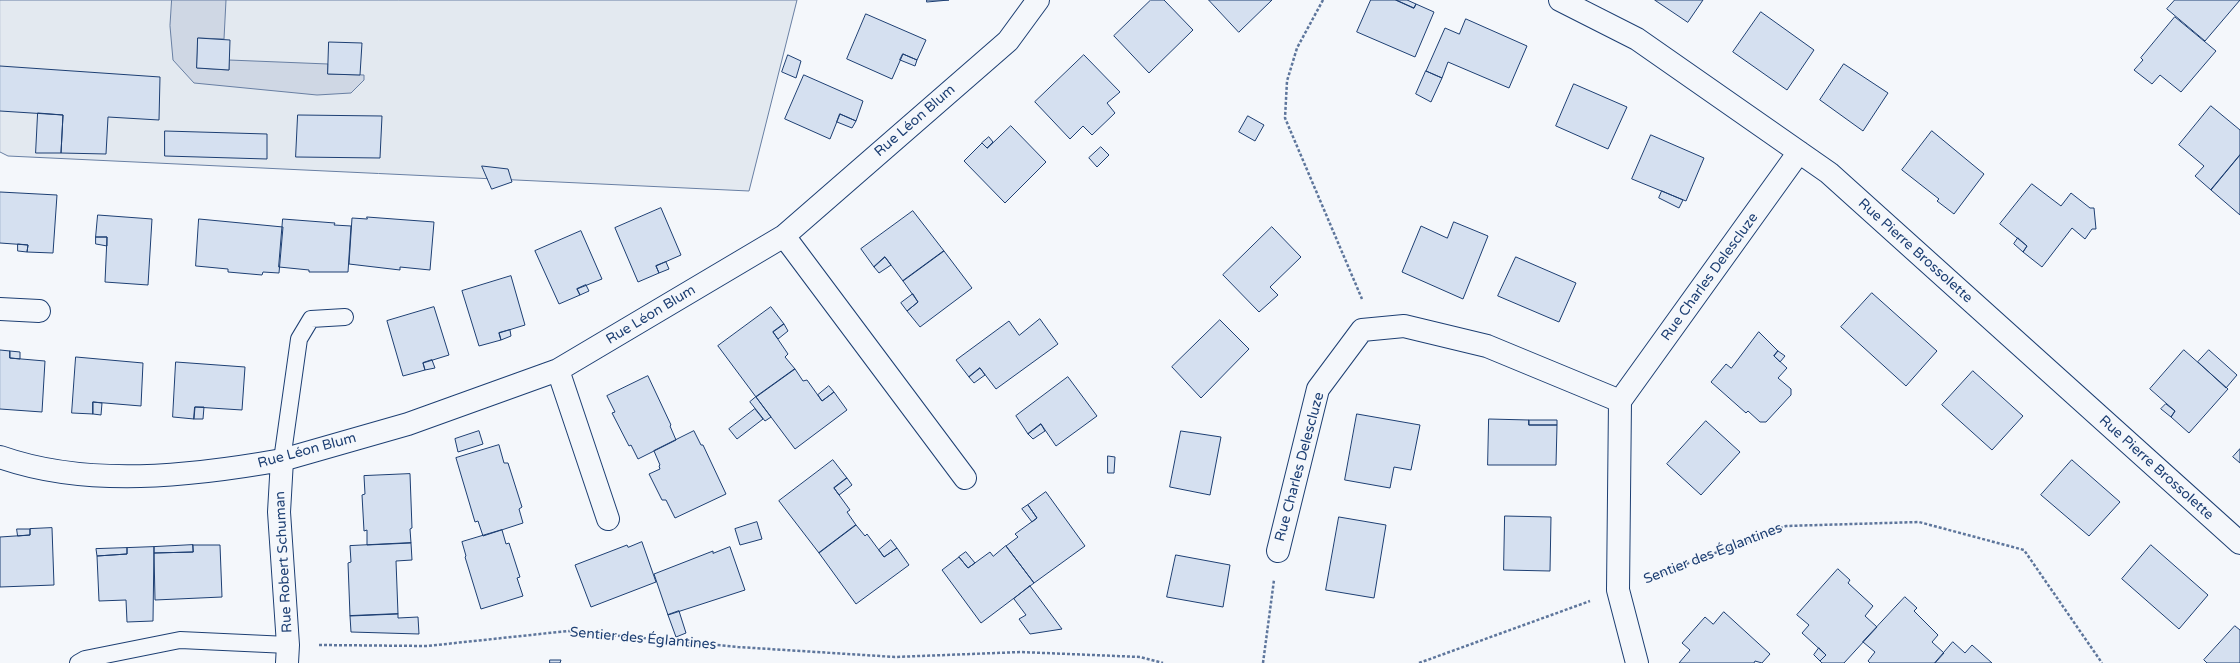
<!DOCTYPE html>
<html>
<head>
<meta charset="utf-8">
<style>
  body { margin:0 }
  canvas { display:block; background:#f4f7fb }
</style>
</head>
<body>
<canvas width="2240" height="663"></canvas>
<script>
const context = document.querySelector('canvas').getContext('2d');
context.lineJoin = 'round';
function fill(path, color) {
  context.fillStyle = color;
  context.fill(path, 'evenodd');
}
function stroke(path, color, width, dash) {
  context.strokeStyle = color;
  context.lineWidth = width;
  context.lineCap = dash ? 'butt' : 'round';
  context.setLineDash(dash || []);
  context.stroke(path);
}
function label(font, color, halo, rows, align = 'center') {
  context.font = font + ' "Varela Round",sans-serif';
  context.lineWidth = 3;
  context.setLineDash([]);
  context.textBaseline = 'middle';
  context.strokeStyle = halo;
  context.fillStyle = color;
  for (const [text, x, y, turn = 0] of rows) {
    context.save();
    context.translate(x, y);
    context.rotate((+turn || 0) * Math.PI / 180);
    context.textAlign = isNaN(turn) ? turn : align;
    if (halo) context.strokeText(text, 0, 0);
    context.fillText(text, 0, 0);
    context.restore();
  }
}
const green = new Path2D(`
  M0,0H797L749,191L8,156L0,152Z`);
fill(green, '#e3e9f0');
stroke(green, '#687fa3', 1);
const water = new Path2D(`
  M172,0H226L224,39L198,38L197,68L229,70V60L328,64V74L364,75V80L351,93L317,95L194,83L173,60L170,26Z`);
fill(water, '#cfd7e4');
stroke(water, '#687fa3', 1);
const building = new Path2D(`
  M927,0H949L927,2Z
  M1151,0H1164L1193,30L1149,73L1114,36Z
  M1209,0H1272L1239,32Z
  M1371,0H1396L1414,8L1416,4L1434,12L1415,57L1357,32Z
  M1396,0H1407L1416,4L1414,8Z
  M1655,0H1703L1688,22Z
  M2175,0H2240L2205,41L2167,9Z
  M1761,12L1814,50L1787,90L1733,52Z
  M866,14L926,40L917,60L903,54L892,79L847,59Z
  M2175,17L2216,51L2181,92L2160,75L2152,84L2134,70L2143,60L2141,58Z
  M1466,19L1527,46L1509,88L1448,62L1442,78L1426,71L1445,28L1459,34Z
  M198,38L230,40L229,70L197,68Z
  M329,42L362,43L360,75L328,74Z
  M903,54L917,60L915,66L900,60Z
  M788,55L801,61L796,78L782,72Z
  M1084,55L1120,92L1107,103L1115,113L1092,135L1083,126L1070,139L1035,102Z
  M1844,64L1888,93L1863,131L1820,100Z
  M0,66L160,77L159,120L108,117L106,154L61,153L63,115L0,111Z
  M1426,71L1442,78L1431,102L1416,94Z
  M804,75L863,101L856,121L840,114L830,139L785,119Z
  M1574,84L1627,107L1608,149L1556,126Z
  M2211,106L2240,130V155L2211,190L2195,176L2204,166L2179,145Z
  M38,113L63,115L61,153H36Z
  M840,114L856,121L852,128L837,122Z
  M298,115L382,116L380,158L296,157Z
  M1248,116L1264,125L1255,141L1239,132Z
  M1011,126L1046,162L1005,203L964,161L982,143L987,148Z
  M165,131L267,134V159L165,156Z
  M1932,131L1984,174L1954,214L1937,201L1939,199L1902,170Z
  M1651,135L1704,158L1686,201L1632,179Z
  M989,137L993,142L987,148L982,143Z
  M1101,147L1109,155L1097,167L1089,158Z
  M2240,155V215L2211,190Z
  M482,166L508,169L512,182L492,189Z
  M2032,184L2061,206L2071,193L2090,208H2094L2096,229H2092L2085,239L2072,228L2042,267L2023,252L2027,246L2000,224Z
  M1662,191L1683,200L1679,208L1659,198Z
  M0,192L57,195L53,253L27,252L28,245L0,243Z
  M661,208L681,255L656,266L659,273L638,282L615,228Z
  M913,211L944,251L903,281L885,257L874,267L861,249Z
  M98,215L152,219L148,285L105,282L107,237H96Z
  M367,217L434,222L430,270L400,267V270L349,264L352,218L367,219Z
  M199,219L283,227L279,273L263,272L262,275L228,272V269L196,266Z
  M283,219L335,223L334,225L351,226L348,272H309V270L279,267Z
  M1454,222L1488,236L1463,299L1402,272L1421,226L1447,238Z
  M1272,227L1301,257L1270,287L1278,295L1259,312L1223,275Z
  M581,231L602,279L577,289L580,295L559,304L535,251Z
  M96,237H107V246L96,244Z
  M2018,238L2027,246L2023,252L2014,244Z
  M18,244L28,245L27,252L18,251Z
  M944,251L972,288L920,327L907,311L918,302L903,281Z
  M885,257L891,265L879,273L874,267Z
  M1516,257L1576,283L1559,322L1498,296Z
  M666,262L669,269L659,273L656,266Z
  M511,276L525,325L499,333L501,340L479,346L462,291Z
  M586,285L589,291L580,295L577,289Z
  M1872,293L1937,351L1906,386L1841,327Z
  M913,294L918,302L907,311L901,303Z
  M434,307L449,355L423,363L425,370L403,376L387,321Z
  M771,307L784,324L773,332L788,354L785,357L795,369L756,397L718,346Z
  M1040,319L1058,344L996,389L980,368L969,377L956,360L1009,321L1019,335Z
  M1220,320L1249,349L1201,398L1172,367Z
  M784,324L788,331L778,339L773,332Z
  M510,330L511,336L501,340L499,333Z
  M1759,332L1778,351L1774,356L1787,368L1778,378L1791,389V395L1766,422H1760L1748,411L1746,413L1711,382L1726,364L1731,368Z
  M0,350L10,351V358L45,361L42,412L0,409Z
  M2184,350L2228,389L2189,433L2171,417L2175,411L2150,389Z
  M2209,350L2237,375L2226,388L2198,362Z
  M10,351L20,352V359L10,358Z
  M1778,351L1785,356L1780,362L1774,356Z
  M76,357L143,363L141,406L93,402V414L72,413Z
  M432,360L435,368L425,370L423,363Z
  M176,362L245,367L242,410L195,407L194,419L173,417Z
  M980,368L985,375L974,383L969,377Z
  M795,369L803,381L807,380L822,401L834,392L847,410L795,449L756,397Z
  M1973,371L2023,416L1992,450L1942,405Z
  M648,376L671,425L670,426L676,440L638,459L631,445L629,446L612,413L615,412L607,396Z
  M1068,377L1097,416L1056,446L1041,424L1028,434L1016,416Z
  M829,386L834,392L822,401L818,395Z
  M756,397L771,417L765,421L750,402Z
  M93,402L102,403L101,415L93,414Z
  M2166,404L2175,411L2171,417L2161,409Z
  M195,407H204L203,419H194Z
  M755,409L763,419L737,439L729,429Z
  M1357,414L1420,425L1411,470L1394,467L1390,488L1345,480Z
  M1489,419L1529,420V425H1557L1556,465H1488Z
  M1529,420H1557V425H1529Z
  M1706,421L1740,452L1701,495L1667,464Z
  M1041,424L1045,431L1033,439L1028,434Z
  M479,431L483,444L458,452L455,439Z
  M694,431L701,445H703L726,494L675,518L666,500H662L649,474L660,469L659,466L660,465L654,451Z
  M1181,431L1221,437L1210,495L1170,487Z
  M499,445L504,463H508L522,507L519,509L523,523L483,536L478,521L475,522L456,458Z
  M2240,449V463L2233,457Z
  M1108,456L1115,457L1114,473H1108Z
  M833,460L847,478L834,488L850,510L847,512L856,525L819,553L779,501Z
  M2072,460L2120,502L2089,536L2041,495Z
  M410,474L412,528L410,529L411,543L367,545V530L364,531L362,495L365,494L364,476Z
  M847,478L852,485L839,495L834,488Z
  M1046,492L1085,546L1034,583L1006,546L1018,537L1015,534L1037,518L1028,505Z
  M1028,505L1037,518L1032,522L1022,509Z
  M1505,516L1551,517L1550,571L1504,570Z
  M1339,517L1386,525L1374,598L1326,590Z
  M757,522L762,539L740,545L735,529Z
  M856,525L865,536L867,534L884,557L897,548L909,565L856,604L819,553Z
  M52,528L54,585L0,587V537L30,535V529Z
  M17,529H30V535L18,536Z
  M502,530L506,544L509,543L520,577L517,578L523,596L481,609L465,557L466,556L462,542Z
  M891,540L897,548L884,557L879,550Z
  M642,542L656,582L591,607L575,565L627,545L628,547Z
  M411,543L412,560L396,561L398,614L350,616L348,563L351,562L350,546Z
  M193,545H220L222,597L155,600L154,553L193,552Z
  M193,545V552L154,553V547Z
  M2151,545L2208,595L2179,629L2122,579Z
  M1006,546L1034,583L981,623L942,570L959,557L968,568L990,552L993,556Z
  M154,547L153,621L127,622L126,600L99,601L97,556L127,554V548Z
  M730,547L745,590L668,615L654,574L713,551V553Z
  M127,548V554L97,556L96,549Z
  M966,552L975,563L968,568L959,557Z
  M1176,555L1230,565L1223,607L1167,597Z
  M1838,569L1850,580L1848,583L1873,606L1865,616L1877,627L1844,663H1822L1820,661L1826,655L1802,633L1809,625L1797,615Z
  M1030,586L1062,629L1030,634L1019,619L1026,615L1014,599Z
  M1905,597L1917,608L1914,611L1938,635L1932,642L1944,653L1935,663H1870L1868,661L1875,652L1863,642Z
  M679,611L686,633L676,637L668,615Z
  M1724,612L1770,654L1762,663L1755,661L1754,663H1679L1690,650L1682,643L1705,617L1713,624Z
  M398,614V618L418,617L419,634L351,632L350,616Z
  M2235,626L2240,630V663H2207L2204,660Z
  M1953,642L1965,653L1972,645L1992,663H1935Z
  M1819,648L1826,655L1820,661L1814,655Z
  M550,660H561L560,663H550Z`);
fill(building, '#d5e0f0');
stroke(building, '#1d3f73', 1);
const lane = new Path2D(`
  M282,460L299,339L311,319L345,317
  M78,663L85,659L180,640L288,645`);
const street = new Path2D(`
  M1560,0L1637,39L1829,173L2240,543
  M784,236L965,478
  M0,309L39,311
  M558,370L608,519
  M282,460L408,424L558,370L784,236L1008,41L1038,0
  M1278,551L1318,389L1362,330L1404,326L1487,346L1620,401
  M1637,663L1618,590L1620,401L1799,152`);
const secondary = new Path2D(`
  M0,457C88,488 192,476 282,460L279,512L288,645L287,663`);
stroke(lane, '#1d3f73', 18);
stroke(street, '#1d3f73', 24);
stroke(secondary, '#1d3f73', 24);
stroke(new Path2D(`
  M1323,0L1297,48L1287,81L1285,118L1362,299
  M1649,578L1786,526L1919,522L2024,550L2102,663
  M319,645L427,646L568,631L738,647L895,657L1021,652L1140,657L1163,663
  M1263,663L1274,580
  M1419,663L1590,601`), '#5e769c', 2.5, [3, 2]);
stroke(lane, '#f4f7fb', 16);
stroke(street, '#f4f7fb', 22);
stroke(secondary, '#f4f7fb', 22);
label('14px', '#1d3f73', '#f4f7fb', [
  ["Rue Léon Blum",915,121,-41],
  ["Rue Pierre Brossolette",1915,251,42],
  ["Rue Charles Delescluze",1710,277,-54],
  ["Rue Léon Blum",651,315,-31],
  ["Rue Léon Blum",307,451,-15],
  ["Rue Charles Delescluze",1300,467,-75],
  ["Rue Pierre Brossolette",2156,468,42],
  ["Sentier des Églantines",1713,554,-21],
  ["Rue Robert Schuman",284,562,-93],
  ["Sentier des Églantines",643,639,5]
]);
</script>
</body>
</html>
